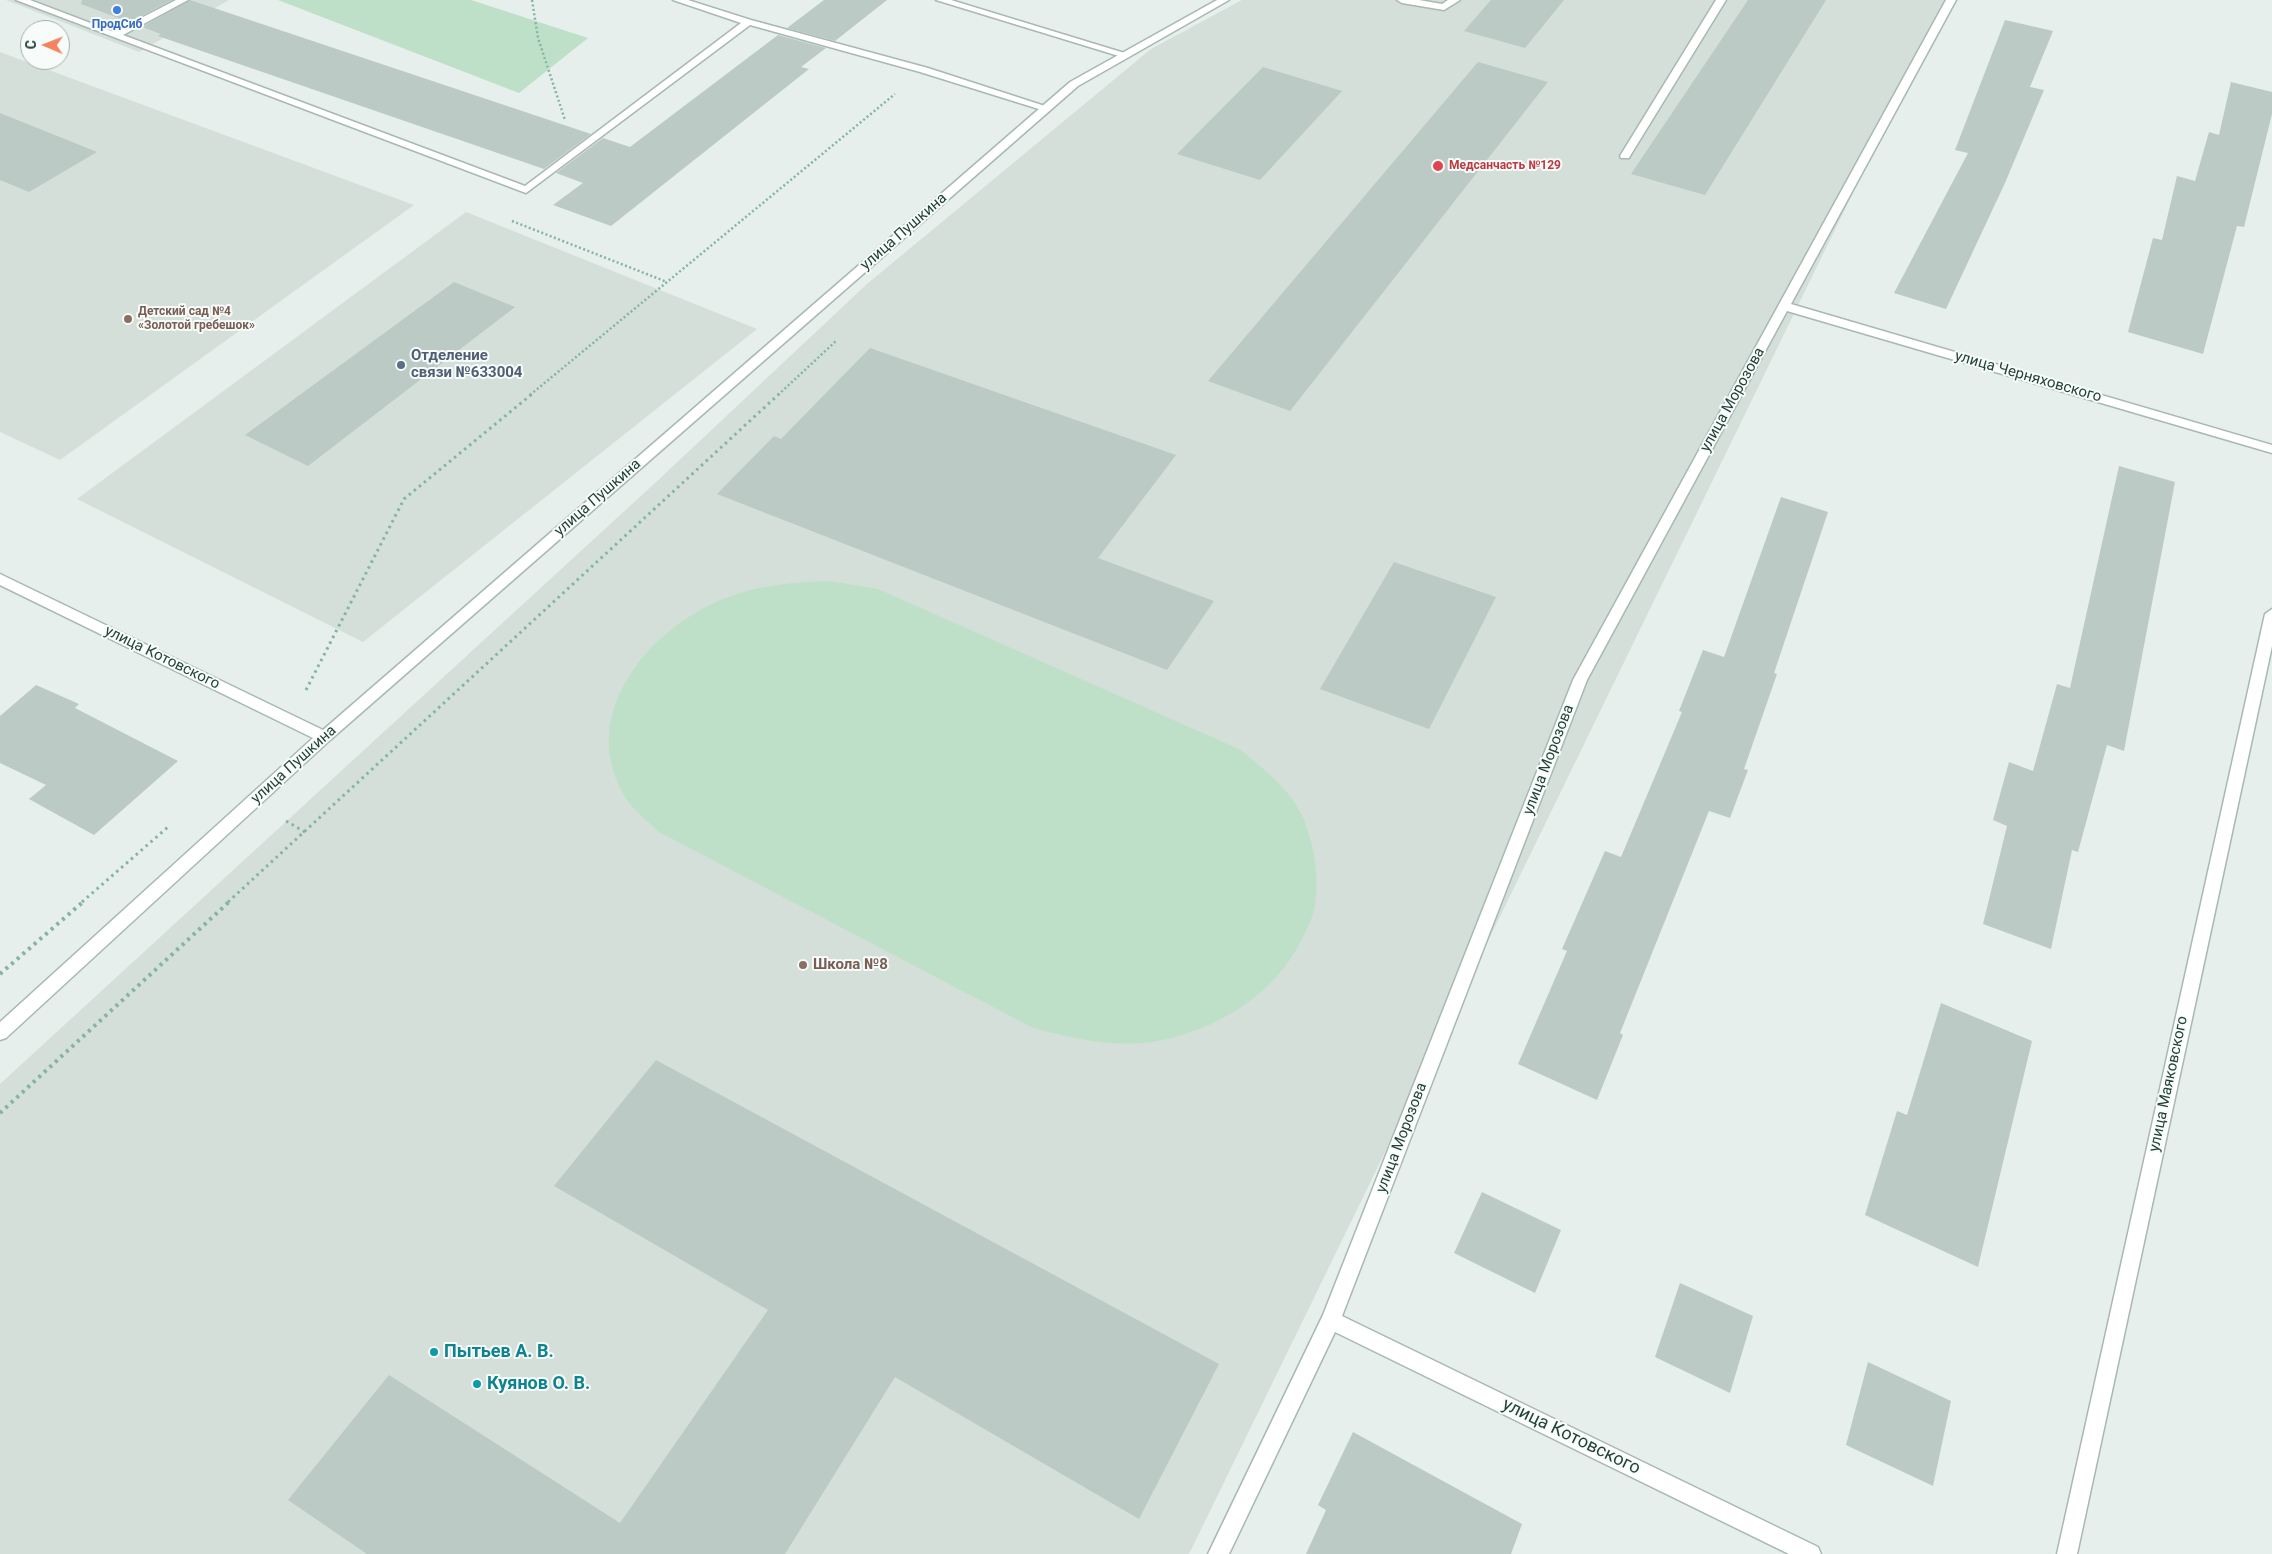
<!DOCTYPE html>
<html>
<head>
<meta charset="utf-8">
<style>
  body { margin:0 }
  #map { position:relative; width:2272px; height:1554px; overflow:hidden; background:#e6efeb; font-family:Roboto,sans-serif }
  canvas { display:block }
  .north { position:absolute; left:20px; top:20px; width:50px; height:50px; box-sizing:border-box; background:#f7fbf9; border:1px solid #a3b1ad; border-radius:50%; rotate:271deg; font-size:14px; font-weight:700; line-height:20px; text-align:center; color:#24423a }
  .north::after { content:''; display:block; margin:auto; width:18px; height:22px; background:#f4845f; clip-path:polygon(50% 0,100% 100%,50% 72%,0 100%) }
</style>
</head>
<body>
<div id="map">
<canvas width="2272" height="1554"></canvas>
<div class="north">С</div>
</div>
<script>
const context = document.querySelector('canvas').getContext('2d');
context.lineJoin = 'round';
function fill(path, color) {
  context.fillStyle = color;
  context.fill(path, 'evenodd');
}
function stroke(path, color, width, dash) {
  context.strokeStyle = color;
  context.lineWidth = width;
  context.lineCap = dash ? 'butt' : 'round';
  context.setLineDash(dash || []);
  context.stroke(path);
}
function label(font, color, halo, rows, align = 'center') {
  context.font = font + ' Roboto,sans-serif';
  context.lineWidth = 4;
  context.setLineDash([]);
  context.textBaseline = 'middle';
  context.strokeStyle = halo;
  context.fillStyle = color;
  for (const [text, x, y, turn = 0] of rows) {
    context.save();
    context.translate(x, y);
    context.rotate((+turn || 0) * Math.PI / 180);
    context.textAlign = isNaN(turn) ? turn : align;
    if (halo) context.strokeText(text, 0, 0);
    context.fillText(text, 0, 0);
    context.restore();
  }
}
fill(new Path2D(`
  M6,0H229L139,52Z
  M1242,0H1947L1189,1554H0V1084L655,483L867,284L1151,49Z
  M0,52L414,205L60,460L0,432Z
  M466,212L757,329L363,642L77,499Z`), '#d4dfda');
fill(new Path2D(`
  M278,0H471L588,38L519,93Z
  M831,581L878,589L1239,749C1264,769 1293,791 1305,822C1315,850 1320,881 1314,911C1312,919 1307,928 1304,935C1277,994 1215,1032 1152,1042C1111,1048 1072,1038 1033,1028L659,832C649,822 634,811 627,800C572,714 653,622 734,595C766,584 798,582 831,581Z`), '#bfe0c8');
fill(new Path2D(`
  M82,0H172L129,22L81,4Z
  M190,0L591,134L544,169L158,36L161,34L142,27Z
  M824,0H887L835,41L787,28Z
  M1491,0H1564L1525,48L1464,31Z
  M1748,0H1826L1705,195L1631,174Z
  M2005,20L2053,31L2030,87L2044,90L2005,183L1946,309L1894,293L1968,153L1955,150Z
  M778,35L826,48L801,67L809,69L611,226L553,205L583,183L556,173L603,138L630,147Z
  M1478,62L1548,82L1290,411L1208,381Z
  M1263,67L1342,91L1260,180L1177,154Z
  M2231,82L2272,92V114L2244,227L2237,226L2203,354L2128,332L2153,238L2162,240L2177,176L2195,181L2209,132L2219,135Z
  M0,113L97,152L29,192L0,180Z
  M454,282L515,307L308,466L245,435Z
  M870,348L1176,455L1098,558L1214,601L1167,670L717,494L774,436L781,439Z
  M2119,466L2175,482L2124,751L2107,745L2078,852L2072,850L2051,949L1983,924L2007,826L1993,820L2009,762L2033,771L2057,684L2070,688Z
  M1781,497L1828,512L1774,673L1777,674L1744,769L1748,770L1730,818L1709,811L1620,1033L1623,1035L1597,1100L1518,1064L1567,951L1562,949L1605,851L1621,857L1682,712L1679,711L1703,650L1724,657Z
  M1394,562L1496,597L1429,729L1320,689Z
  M36,685L79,704L75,708L178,761L94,835L29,799L46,785L0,763V716Z
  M1941,1003L2032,1041L1978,1267L1865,1215L1897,1111L1907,1115Z
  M656,1060L1219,1364L1139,1519L895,1377L785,1554H367L288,1500L389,1375L620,1523L768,1310L554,1186Z
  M1482,1192L1561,1230L1535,1293L1454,1253Z
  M1680,1283L1753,1316L1730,1393L1655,1357Z
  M1868,1362L1951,1401L1933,1486L1846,1445Z
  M1353,1432L1522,1524L1511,1554H1306L1326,1510L1318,1505Z`), '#bbcac4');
const lane = new Path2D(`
  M16,0H30L114,32L176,0H188L123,35L525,186L741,23L673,0H688L751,20L928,68L1051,108L1046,111L1042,110L920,72L750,25L526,193Z
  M936,0H951L1131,55L1122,57Z
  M1397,0H1419L1442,4L1448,0H1460L1444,10L1402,3Z
  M1716,0H1726L1630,156L1629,158H1621L1620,156Z`);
const street = new Path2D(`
  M1217,0H1229L1078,86L329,741L6,1038L0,1040V1022L313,738L0,585V574L323,730L1070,82Z
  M1946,0H1956L1791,304L2272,445V453L1787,311L1587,680L1342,1316L1818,1547L1821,1554H1789L1335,1332L1229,1554H1208L1323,1315L1573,680Z
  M2272,609V646L2077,1554H2057L2265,614Z`);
stroke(lane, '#a8b8b2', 3);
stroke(street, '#a8b8b2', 3);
stroke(new Path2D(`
  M532,0L538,38L565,120
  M512,221L667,282
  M530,395L895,94
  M778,395L836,341`), '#86b3a5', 2.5, [2, 2.5]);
stroke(new Path2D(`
  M306,690L404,499L532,394
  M286,821L305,832
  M82,902L168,827
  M228,902L779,394`), '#86b3a5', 3, [2.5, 4]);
stroke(new Path2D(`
  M0,974L84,901
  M0,1113L230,901`), '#86b3a5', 4, [3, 4.5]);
fill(lane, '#fff');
fill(street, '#fff');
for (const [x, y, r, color] of [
  [117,10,5,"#3f7fe0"],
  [1438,166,6,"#e0444e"],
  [128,319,5,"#8d6e63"],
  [401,365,5,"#5c6f8a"],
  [803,965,5,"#8d6e63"],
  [434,1352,5,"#0f9aa8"],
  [477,1384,5,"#0f9aa8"]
]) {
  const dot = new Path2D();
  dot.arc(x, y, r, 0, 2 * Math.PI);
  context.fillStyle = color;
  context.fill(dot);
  stroke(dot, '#f7fbf9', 2);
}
label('bold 12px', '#366cbe', '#f7fbf9', [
  ["ПродСиб",117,25]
]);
label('bold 12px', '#be3a42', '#f7fbf9', [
  ["Медсанчасть №129",1449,166]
], 'left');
label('bold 12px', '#785e54', '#f7fbf9', [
  ["Детский сад №4",138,312],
  ["«Золотой гребешок»",138,326]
], 'left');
label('15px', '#24423a', '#f7fbf9', [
  ["улица Пушкина",904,232,-41],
  ["улица Черняховского",2028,377,16],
  ["улица Морозова",1733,400,-61],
  ["улица Пушкина",598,498,-41],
  ["улица Котовского",162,658,26],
  ["улица Морозова",1549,760,-69],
  ["улица Пушкина",294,765,-42],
  ["улица Маяковского",2169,1084,-78],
  ["улица Морозова",1402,1138,-69]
]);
label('bold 15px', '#4e5e75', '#f7fbf9', [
  ["Отделение",411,356],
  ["связи №633004",411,373]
], 'left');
label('bold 15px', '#785e54', '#f7fbf9', [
  ["Школа №8",813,965]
], 'left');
label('bold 18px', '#0d838f', '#f7fbf9', [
  ["Пытьев А. В.",444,1352],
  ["Куянов О. В.",487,1384]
], 'left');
label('18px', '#24423a', '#f7fbf9', [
  ["улица Котовского",1571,1437,26]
]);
</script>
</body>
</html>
